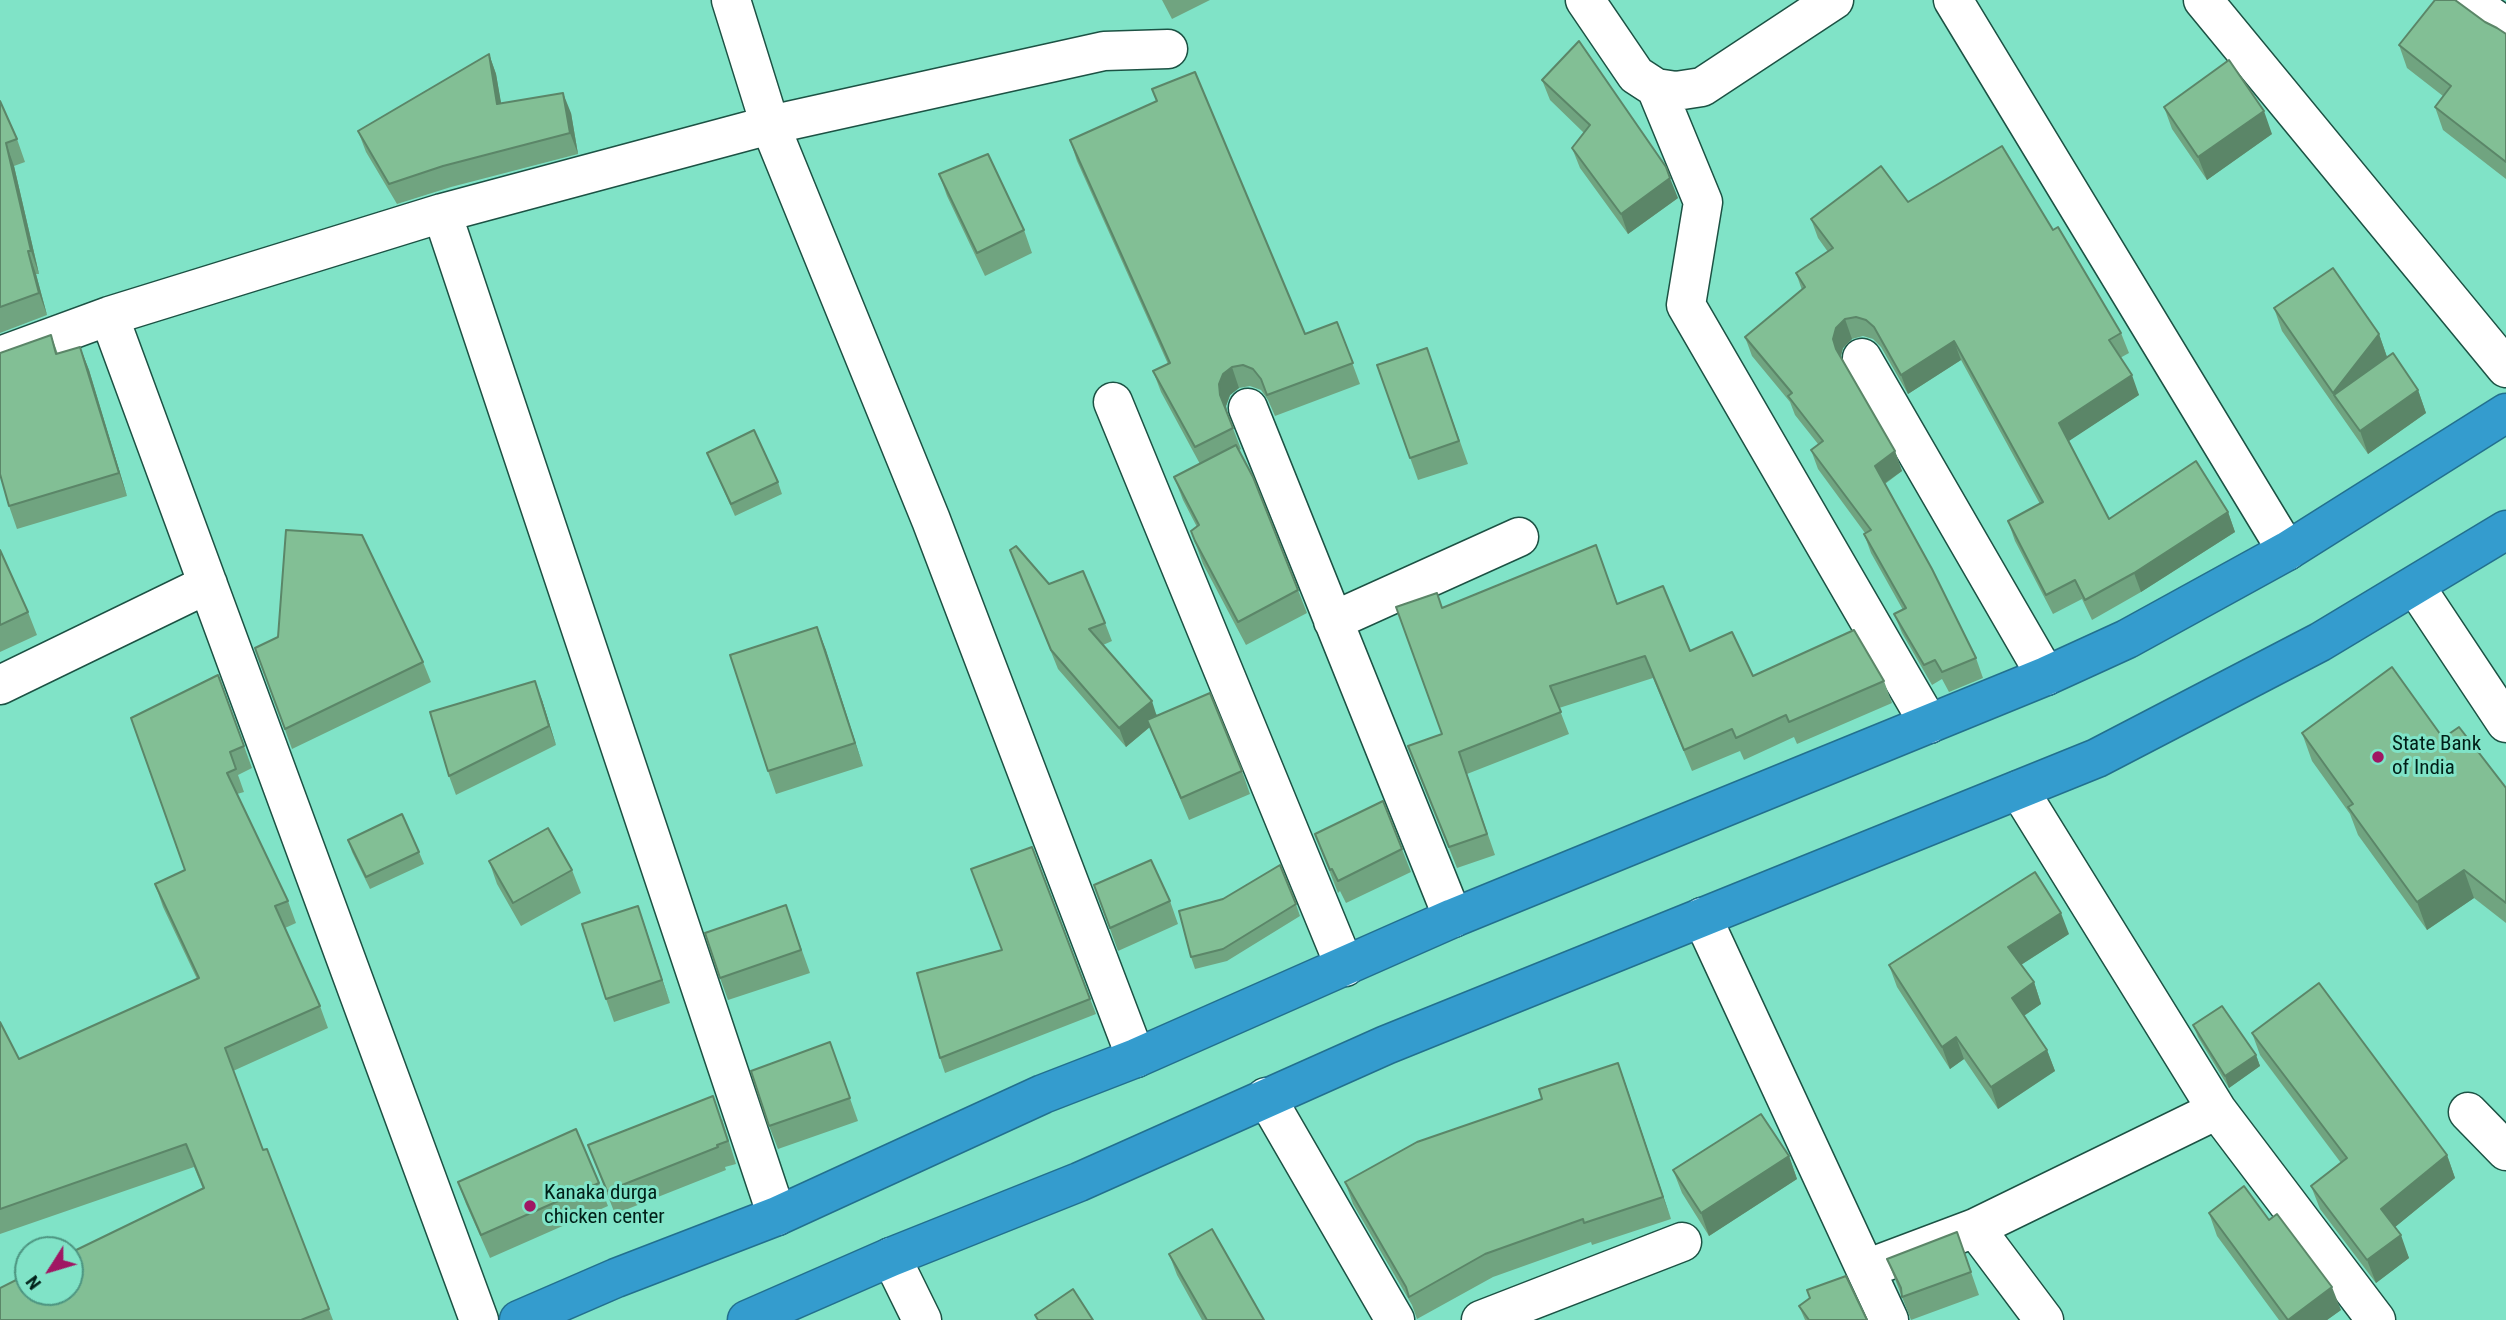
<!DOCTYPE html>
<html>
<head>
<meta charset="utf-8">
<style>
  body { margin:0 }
  #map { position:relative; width:2506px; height:1320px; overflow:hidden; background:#80e3c7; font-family:"Roboto Condensed",sans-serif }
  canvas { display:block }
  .north { position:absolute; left:14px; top:1236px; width:70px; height:70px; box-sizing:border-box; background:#80e3c7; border:2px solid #4d9581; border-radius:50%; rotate:233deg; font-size:19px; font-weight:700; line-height:28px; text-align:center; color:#001f18 }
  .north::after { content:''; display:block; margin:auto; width:24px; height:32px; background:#a01663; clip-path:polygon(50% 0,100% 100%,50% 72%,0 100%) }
</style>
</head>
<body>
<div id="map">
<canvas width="2506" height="1320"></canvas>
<div class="north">N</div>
</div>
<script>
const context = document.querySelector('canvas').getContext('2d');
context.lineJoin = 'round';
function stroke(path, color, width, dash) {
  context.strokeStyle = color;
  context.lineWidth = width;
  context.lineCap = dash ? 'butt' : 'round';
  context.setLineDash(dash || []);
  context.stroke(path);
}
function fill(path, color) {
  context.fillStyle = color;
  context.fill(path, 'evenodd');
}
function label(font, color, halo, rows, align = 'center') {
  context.font = font + ' "Roboto Condensed",sans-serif';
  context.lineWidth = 6;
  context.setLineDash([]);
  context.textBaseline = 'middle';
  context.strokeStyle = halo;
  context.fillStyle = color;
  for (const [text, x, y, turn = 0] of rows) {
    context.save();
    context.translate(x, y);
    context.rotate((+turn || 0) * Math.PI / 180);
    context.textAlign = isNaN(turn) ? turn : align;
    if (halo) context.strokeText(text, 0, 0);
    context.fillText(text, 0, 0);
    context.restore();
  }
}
const street = new Path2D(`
  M731,0L770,125L931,520L1136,1058
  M1585,0L1636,75L1656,88L1676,91L1702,87L1834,0
  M1953,0L2287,551
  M2203,0L2506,368
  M2467,0L2506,27
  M1656,88L1703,202L1686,305L1929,724
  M442,213L777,1216
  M109,316L479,1320
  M0,356L109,316L442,213L770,125L1104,51L1168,49
  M1862,358L2046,676
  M1113,402L1345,967
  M1248,408L1453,918
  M2415,586L2506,723
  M1333,621L1519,537
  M0,685L208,584
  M2019,790L2217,1110
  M1702,917L1889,1320
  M1266,1097L1395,1320
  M2468,1112L2506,1151
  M1975,1228L2044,1320
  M891,1257L922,1320
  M1866,1269L1975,1228L2217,1110L2376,1320
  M1481,1320L1682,1242`);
const highway = new Path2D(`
  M519,1320L616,1278L777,1216L1043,1094L1136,1058L1453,918L2046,676L2127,639L2287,551L2506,413
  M747,1320L891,1257L1079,1182L1386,1045L2097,758L2320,642L2506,530`);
stroke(street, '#1c5244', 41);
stroke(highway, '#22708e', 41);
stroke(street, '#fff', 38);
stroke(highway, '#349cce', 38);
fill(new Path2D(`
  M1162,0H1210L1172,19Z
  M2485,22L2506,34V179L2443,130L2435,107L2443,96L2407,68L2399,45Z
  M489,54L496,74L501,104L571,113L578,154L451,187L397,204L366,152L358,131Z
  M1542,80L1678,198L1628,234L1580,168L1572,148L1584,133L1550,100Z
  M1152,89L1305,334L1337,322L1360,384L1275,416L1268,400L1261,390L1250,386L1239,388L1230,395L1226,406L1227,413L1241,449L1239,450L1298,590L1307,613L1246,645L1203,564L1191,531L1197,527L1183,500L1174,477L1200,464L1161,392L1153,371L1168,364L1077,161L1070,140L1157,102Z
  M0,101L17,139L25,162L14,166L39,274H36L47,315L0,333Z
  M2164,107L2272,134L2207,180L2172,129Z
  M939,174L1024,230L1032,253L985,276L947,196Z
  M1908,202L2053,230L2121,333L2129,353L2120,358L2139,395L2068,441L2109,519L2228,512L2235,532L2141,592L2092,620L2082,599L2053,614L2015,541L2008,521L2040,504L1961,360L1908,394L1881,347L1873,339L1863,336L1852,339L1843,348L1841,357L1895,451L1902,471L1885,484L1976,658L1983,678L1949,692L1942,679L1932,685L1902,633L1894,614L1903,610L1871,553L1864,534L1865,533L1818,469L1811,450L1818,444L1795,415L1790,402L1752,356L1745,337L1802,290L1796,273L1828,252L1818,238L1811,219Z
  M2274,308L2379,334L2387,357L2418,390L2426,413L2368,454L2282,331Z
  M51,335L58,354L80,347L89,370L127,496L17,529L9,506Z
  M1427,348L1468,464L1418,480L1377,365Z
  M707,453L778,482L782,494L735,516L712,464Z
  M0,550L28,612L37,635L0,652Z
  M1010,550L1049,584L1105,623L1112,641L1103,645L1157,715L1242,771L1250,794L1189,820L1150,727L1126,747L1058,669Z
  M1617,604L1690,651L1753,676L1884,681L1892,703L1797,744L1794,737L1744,760L1740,751L1692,771L1653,678L1559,708L1569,734L1467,774L1495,855L1457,868L1408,746L1442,734L1443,608Z
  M817,627L863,766L776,794L768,771Z
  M255,648L423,662L431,682L292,749Z
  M218,675L252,768L238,775L244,792L237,794L288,901L296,923L285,928L320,1006L328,1028L233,1071L263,1150L267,1149L333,1320H0L203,1189L194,1167L0,1234V1022L19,1059L197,979L163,907L155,884L185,870Z
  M542,700L556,745L456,795L449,776Z
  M2302,733L2443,738L2506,788V923L2474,898L2427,930L2358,835L2350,814L2312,761Z
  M1315,834L1402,849L1411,872L1346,903L1340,891L1338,893Z
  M348,840L419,852L424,864L370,889L352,852Z
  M1032,847L1096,1014L945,1073L940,1058L1001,950Z
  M489,861L572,870L581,893L521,926L497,884Z
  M1094,885L1170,901L1178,924L1118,951Z
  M1223,899L1296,904L1300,916L1227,961L1195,969L1191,957Z
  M786,905L810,973L728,1000L720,978Z
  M638,906L670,1003L614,1022L606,999Z
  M2069,934L2021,965L2034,982L2041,1004L2024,1016L2047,1050L2055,1071L1998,1109L1964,1059L1950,1069L1897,987L1889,965Z
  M2193,1025L2256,1055L2260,1066L2229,1088L2198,1037Z
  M2252,1033L2447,1155L2455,1178L2395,1227L2409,1258L2376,1283L2320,1209L2311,1186L2341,1163L2260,1055Z
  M830,1042L858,1121L778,1149L769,1126Z
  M1618,1063L1671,1219L1592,1245L1591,1242L1493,1277L1417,1319L1412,1305L1353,1204L1345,1182L1542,1099Z
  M722,1119L736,1164L725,1167L726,1170L615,1214L588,1145Z
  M1789,1156L1797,1179L1709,1236L1682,1193L1673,1170Z
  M458,1182L599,1183L608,1206L490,1258L466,1204Z
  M2209,1213L2269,1220L2341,1310L2327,1320H2279L2217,1236Z
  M1957,1232L1979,1295L1911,1320L1887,1259Z
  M1169,1254L1264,1320H1202L1177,1275Z
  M1807,1290L1865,1317L1867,1320H1805L1799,1306L1810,1298Z`), '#70a480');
fill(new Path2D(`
  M489,54L496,74L505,125L497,104Z
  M563,93L571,113L578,154L570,133Z
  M2264,111L2272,134L2207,180L2198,157Z
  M6,143L14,166L39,274L31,251Z
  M1670,178L1678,198L1628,234L1621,214Z
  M28,251L36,274L47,315L39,293Z
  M1845,319L1852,339L1843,348L1840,359L1833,339L1836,328Z
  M2379,334L2387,357L2334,395L2342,416L2333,393Z
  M1954,341L1961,360L1908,394L1901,375Z
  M80,347L89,370L127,496L119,473Z
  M1232,367L1239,388L1230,395L1226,406L1228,416L1220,395L1219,384L1223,374Z
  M2132,375L2139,395L2066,443L2059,423Z
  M2418,390L2426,413L2368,454L2360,431Z
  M1895,451L1902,471L1882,485L1875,466Z
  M2228,512L2235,532L2141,592L2134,573Z
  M817,627L826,650L863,766L855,743Z
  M535,681L542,700L556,745L549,726Z
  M1152,701L1158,720L1126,747L1119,728Z
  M2464,870L2474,898L2427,930L2417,902Z
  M638,906L646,929L670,1003L662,980Z
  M2061,913L2069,934L2016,968L2008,947Z
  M2034,982L2041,1004L2019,1019L2012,998Z
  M1956,1037L1964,1059L1950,1069L1942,1047Z
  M2047,1050L2055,1071L1998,1109L1991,1087Z
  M2256,1055L2260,1066L2229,1088L2225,1076Z
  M1618,1063L1626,1085L1671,1219L1663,1197Z
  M2447,1155L2455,1178L2389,1232L2381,1209Z
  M1789,1156L1797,1179L1709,1236L1701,1213Z
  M2401,1235L2409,1258L2376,1283L2367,1260Z
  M2332,1287L2341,1310L2327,1320H2288Z`), '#5b8668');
const building = new Path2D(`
  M2435,0H2455L2485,22L2497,28L2506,34V162L2435,107L2451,86L2399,45Z
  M1579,41L1666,167L1670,178L1621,214L1572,148L1590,125L1542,80Z
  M489,54L497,104L563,93L570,133L443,166L389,184L358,131Z
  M2229,60L2264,111L2198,157L2164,107Z
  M1195,72L1305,334L1337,322L1353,363L1267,395L1261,379L1253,369L1243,365L1232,367L1223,374L1219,384L1220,395L1233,428L1195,447L1153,371L1170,363L1070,140L1157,101L1152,89Z
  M0,101L17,139L6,143L31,251H28L39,293L0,307Z
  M2002,146L2053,230L2058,227L2121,333L2109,340L2132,375L2059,423L2109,519L2196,461L2228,512L2134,573L2085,600L2075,580L2046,595L2008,521L2043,502L1954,341L1901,375L1874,327L1866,320L1856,317L1845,319L1836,328L1833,339L1836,349L1895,451L1875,466L1932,569L1976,658L1942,672L1935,660L1924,665L1894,614L1906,608L1864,534L1871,530L1811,450L1823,441L1788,396L1792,393L1745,337L1805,287L1796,273L1833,248L1811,219L1881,166L1908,202Z
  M988,154L1024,230L977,253L939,174Z
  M2333,268L2379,334L2333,393L2274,308Z
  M51,335L56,354L80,347L119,473L9,506L0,474V353Z
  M1427,348L1459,441L1410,458L1377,365Z
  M2393,353L2418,390L2360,431L2334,395Z
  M754,430L778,482L731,504L707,453Z
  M1236,445L1253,477L1298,590L1238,622L1195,541L1191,531L1199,525L1174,477Z
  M286,530L362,535L423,662L285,729L255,648L278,637Z
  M1596,545L1617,604L1663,586L1690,651L1732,632L1753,676L1854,630L1884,681L1789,722L1786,715L1736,738L1732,729L1684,750L1645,656L1550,686L1561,712L1459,752L1487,834L1449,847L1408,746L1442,734L1396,607L1437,593L1442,608Z
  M1016,546L1049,584L1083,571L1105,623L1089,629L1152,701L1119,728L1051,650L1010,550Z
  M0,550L28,612L0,625Z
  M817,627L855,743L768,771L730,655Z
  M2392,667L2443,738L2459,727L2506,788V903L2464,870L2417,902L2348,807L2353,804L2302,733Z
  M218,675L244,746L230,752L236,769L227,773L288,901L275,906L320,1006L225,1048L263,1150L267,1149L329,1309L301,1320H0V1288L28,1274V1292H70V1253L204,1188L186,1144L0,1209V1022L19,1059L199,978L155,884L185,870L131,718Z
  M535,681L549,726L449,776L430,712Z
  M1210,693L1242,771L1181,798L1147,720Z
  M1383,801L1402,849L1338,881L1332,869L1330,870L1315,834Z
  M402,814L419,852L366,877L348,840Z
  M548,828L572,870L513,903L489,861Z
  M1032,847L1090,999L940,1058L917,973L1002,950L971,869Z
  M1151,860L1170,901L1110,928L1094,885Z
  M1280,865L1296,904L1223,949L1191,957L1179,911L1223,899Z
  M2035,872L2061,913L2008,947L2034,982L2012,998L2047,1050L1991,1087L1956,1037L1942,1047L1889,965Z
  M786,905L801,950L720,978L705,933Z
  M638,906L662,980L606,999L582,924Z
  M2319,983L2447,1155L2381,1209L2401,1235L2367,1260L2311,1186L2347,1158L2252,1033Z
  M2222,1006L2256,1055L2225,1076L2193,1025Z
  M830,1042L850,1098L769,1126L751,1071Z
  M1618,1063L1663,1197L1584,1223L1583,1219L1485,1254L1409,1297L1406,1287L1345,1182L1417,1142L1542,1099L1539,1089Z
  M713,1096L728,1141L717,1145L718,1147L607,1191L588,1145Z
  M1761,1114L1789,1156L1701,1213L1673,1170Z
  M576,1129L599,1183L481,1235L458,1182Z
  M2244,1186L2269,1220L2277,1214L2332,1287L2288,1320L2209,1213Z
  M1212,1229L1264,1320H1207L1169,1254Z
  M1957,1232L1971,1272L1902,1297L1901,1288L1887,1259Z
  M1846,1276L1867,1320H1809L1799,1306L1810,1298L1807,1290Z
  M1073,1289L1093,1320H1038L1035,1315Z`);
fill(building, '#82bf95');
stroke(building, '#5b8668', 2);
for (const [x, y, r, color] of [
  [2378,757,7,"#a01663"],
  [530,1206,7,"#a01663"]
]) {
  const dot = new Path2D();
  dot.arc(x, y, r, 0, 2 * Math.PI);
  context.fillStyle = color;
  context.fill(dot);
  stroke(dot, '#80e3c7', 2.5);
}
label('21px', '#001f18', '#80e3c7', [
  ["State Bank",2392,745],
  ["of India",2392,769],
  ["Kanaka durga",544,1194],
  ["chicken center",544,1218]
], 'left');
</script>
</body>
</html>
